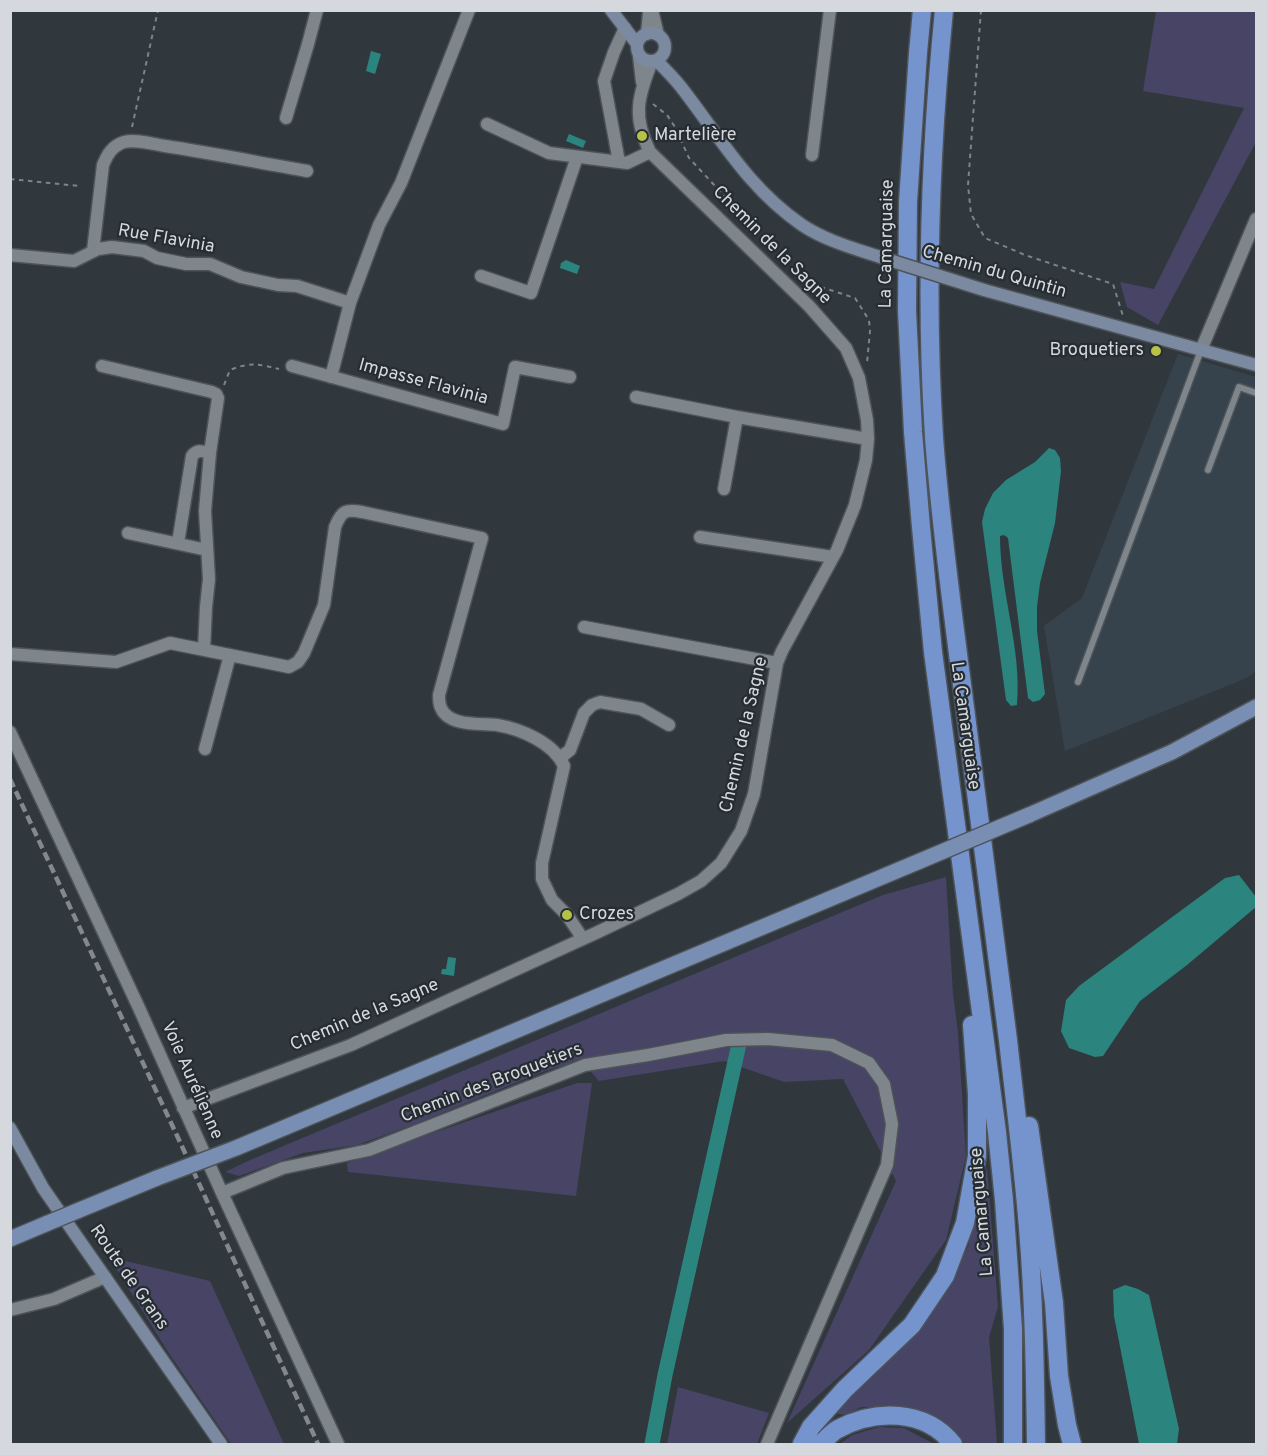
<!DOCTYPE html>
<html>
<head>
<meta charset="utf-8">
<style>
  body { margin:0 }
  #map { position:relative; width:1267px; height:1455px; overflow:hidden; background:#30383d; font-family:Overpass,sans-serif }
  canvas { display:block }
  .frame { position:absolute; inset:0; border:12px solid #d5d9dd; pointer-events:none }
</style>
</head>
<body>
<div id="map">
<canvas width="1267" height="1455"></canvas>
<div class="frame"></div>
</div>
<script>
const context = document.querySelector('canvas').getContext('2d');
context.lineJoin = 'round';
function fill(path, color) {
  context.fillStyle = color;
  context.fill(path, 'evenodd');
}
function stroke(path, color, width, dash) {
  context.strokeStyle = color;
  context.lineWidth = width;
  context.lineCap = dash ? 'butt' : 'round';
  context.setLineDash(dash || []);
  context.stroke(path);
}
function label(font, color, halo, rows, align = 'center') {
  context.font = font + ' Overpass,sans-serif';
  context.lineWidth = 4.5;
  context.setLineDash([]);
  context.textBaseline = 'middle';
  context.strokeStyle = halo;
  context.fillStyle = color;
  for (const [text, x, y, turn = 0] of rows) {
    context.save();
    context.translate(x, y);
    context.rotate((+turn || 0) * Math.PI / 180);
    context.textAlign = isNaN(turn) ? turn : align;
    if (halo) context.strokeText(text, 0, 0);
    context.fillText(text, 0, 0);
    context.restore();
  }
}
fill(new Path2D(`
  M1178,354L1256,377V671L1247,678L1065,751L1044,626L1082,598Z`), '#36434c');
fill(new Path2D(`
  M1156,11H1256V142L1158,325L1127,307L1120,282L1154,289L1244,108L1143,91Z
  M946,877L953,994L958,1032L966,1156L946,1240L869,1350L787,1423L896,1181L843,1079L784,1082L724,1061L599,1081L581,1060L542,1072L415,1124L357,1145L303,1153L239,1176L225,1172L250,1160L883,895Z
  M577,1083H592L576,1196L348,1172L347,1163Z
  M987,1167L998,1307L989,1337L997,1444H965L957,1433L941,1419L905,1407H861L846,1415L833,1413L942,1292L968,1247Z
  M109,1257L210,1281L284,1444H231L168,1352Z
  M678,1387L769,1413L757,1444H667Z
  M879,1427L904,1428L934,1444H840L852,1435Z`), '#474466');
fill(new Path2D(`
  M371,51L381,54L375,74L366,71Z
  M569,134L586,141L583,148L566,141Z
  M566,260L580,266L577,274L560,268L561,263Z
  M1049,448L1055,450L1060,458L1061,471L1055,523L1040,583L1037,607V631L1045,694L1040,700L1033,702L1028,698L1008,538L1004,535L1000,536C1000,593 1022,648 1017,705L1011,706L1006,700L982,522L985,509L993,493L1006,480L1035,462Z
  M1239,875L1256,897V907L1187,965L1140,1001L1103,1056L1095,1057L1069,1048L1061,1031L1066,1000L1079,986L1225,878Z
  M448,957L456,958L454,976L441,974L442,969H446Z
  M1125,1285L1138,1289L1149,1295L1179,1429L1177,1444H1139L1114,1316L1113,1290Z`), '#2b847e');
stroke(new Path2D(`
  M652,1444L665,1375L739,1044`), '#2b847e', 15);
const lane = new Path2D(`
  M1208,470L1239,387L1256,393
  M1078,682L1201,350`);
const street = new Path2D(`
  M652,10L658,35
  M647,34L649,12
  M639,56L642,82
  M286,118L308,44L317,10
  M487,124L549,153L627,163L650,152
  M812,155L830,10
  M619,162L604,81L614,52L625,28
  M93,251L103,165C107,155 112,146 124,142C136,139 153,144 165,146C213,153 260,163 307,171
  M10,255L74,261L98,249L112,247L144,251L157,258L186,264H210L241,277L278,285L297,286L350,303
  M481,276L531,293L577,157
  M1201,350L1256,219
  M102,366L212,392L216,394L218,398L210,453L205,511L209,579L206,607L204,650
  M292,366L503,424L515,367L570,377
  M331,377L350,303L379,225L401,183L469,10
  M636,397L737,417L868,439
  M724,489L737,417
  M128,533L207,550
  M700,537L833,557
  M178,543L192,456C197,449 202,451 210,453
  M584,627L777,663
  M10,654L116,662L170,643L289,667L298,662L304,653L324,605L335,527C342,510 346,509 362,512L482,538L439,695C439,699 439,704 441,708C449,727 481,723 497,725C521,729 554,743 564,766L542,863V879L552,900L567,915L583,939
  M10,732L139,1008L222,1193L338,1444
  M205,749L230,655
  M560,758L570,750L584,713L592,705L600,702L641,709L669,725
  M183,1108L351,1045L598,932L678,894L701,881L721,863L741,831L754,794L777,663L782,651L837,550L855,505L866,460L868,439L867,420L859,378L846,348L809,306L650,152C632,116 638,97 652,61
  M222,1193L283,1168L369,1150L585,1065L648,1055L726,1040L768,1039L832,1045L869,1063L884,1084L892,1124L887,1165L767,1444
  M10,1310L54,1299L105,1277`);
const secondary = new Path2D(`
  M611,10L637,44
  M637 47a14 14 0 1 1 28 0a14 14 0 1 1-28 0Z
  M656,60C665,69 674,78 681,87C720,137 748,188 802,225C826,241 856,249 883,258
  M984,290L1256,365
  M10,1128L43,1188L221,1444`);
const primary = new Path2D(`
  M1029,815L1172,752L1256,707
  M236,1148L920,861
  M77,1211L157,1178
  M10,1239L48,1223`);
const highway = new Path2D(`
  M922,10L918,53L908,202L907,311L913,432L921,527L933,652L997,1132L1004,1200L1013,1329V1444
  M944,10C930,152 925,295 934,437C939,507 948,576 957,646C973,777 992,909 1008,1040C1015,1103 1023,1165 1028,1228C1034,1300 1035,1372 1036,1444
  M1029,1126L1054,1303L1059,1376L1067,1425L1072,1444
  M802,1444L811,1427L845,1389L912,1325L945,1276L965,1223L977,1156V1094L972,1025
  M821,1444C826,1439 832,1432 838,1429C875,1409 925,1409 953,1444`);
stroke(lane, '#4d5358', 9);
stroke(street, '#4d5358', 15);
stroke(secondary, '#4d5358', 15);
stroke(primary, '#4d5358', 18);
stroke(highway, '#4d5358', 21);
stroke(new Path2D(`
  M981,10L968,185L971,214L985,238L1025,255L1113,284L1123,316
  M653,104L667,115L675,127L689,158L744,217L756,235
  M132,127L158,10
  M10,179L79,186
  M790,268L821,287L855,298L869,320L870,331L867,363
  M224,385L230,370C249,362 259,364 279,369`), '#7e8489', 2, [4.5, 4.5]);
stroke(lane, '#7e868c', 6);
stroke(street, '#7e868c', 12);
stroke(secondary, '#7b8aa0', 12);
stroke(primary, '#798eb3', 15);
stroke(highway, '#7593cd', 18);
stroke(new Path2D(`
  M10,779L180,1142L318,1444`), '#82888d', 4.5, [9, 4.5]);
const secondaryBridge = new Path2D(`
  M883,258L984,290`);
const primaryBridge = new Path2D(`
  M920,861L1029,815
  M157,1178L236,1148
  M48,1223L77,1211`);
stroke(secondaryBridge, '#4d5358', 15, []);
stroke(primaryBridge, '#4d5358', 18, []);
stroke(secondaryBridge, '#7b8aa0', 12);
stroke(primaryBridge, '#798eb3', 15);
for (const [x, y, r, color] of [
  [642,136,6,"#b7c148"],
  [1156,351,6,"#b7c148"],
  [567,915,6,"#b7c148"]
]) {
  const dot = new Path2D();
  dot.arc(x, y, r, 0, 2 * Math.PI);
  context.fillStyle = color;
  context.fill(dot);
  stroke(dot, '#262d32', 2);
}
label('18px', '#d5d9dd', '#262d32', [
  ["Martelière",654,136],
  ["Broquetiers",1144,351,"right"],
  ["Crozes",579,915]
], 'left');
label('18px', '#d5d9dd', '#262d32', [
  ["Rue Flavinia",166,240,10],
  ["La Camarguaise",888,244,-89],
  ["Chemin de la Sagne",771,246,45],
  ["Chemin du Quintin",994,273,16],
  ["Impasse Flavinia",423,383,15],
  ["La Camarguaise",964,726,82],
  ["Chemin de la Sagne",745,735,-77],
  ["Chemin de la Sagne",365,1016,-23],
  ["Voie Aurélienne",191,1081,66],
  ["Chemin des Broquetiers",492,1084,-21],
  ["La Camarguaise",983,1212,-95],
  ["Route de Grans",128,1278,55]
]);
</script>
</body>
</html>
